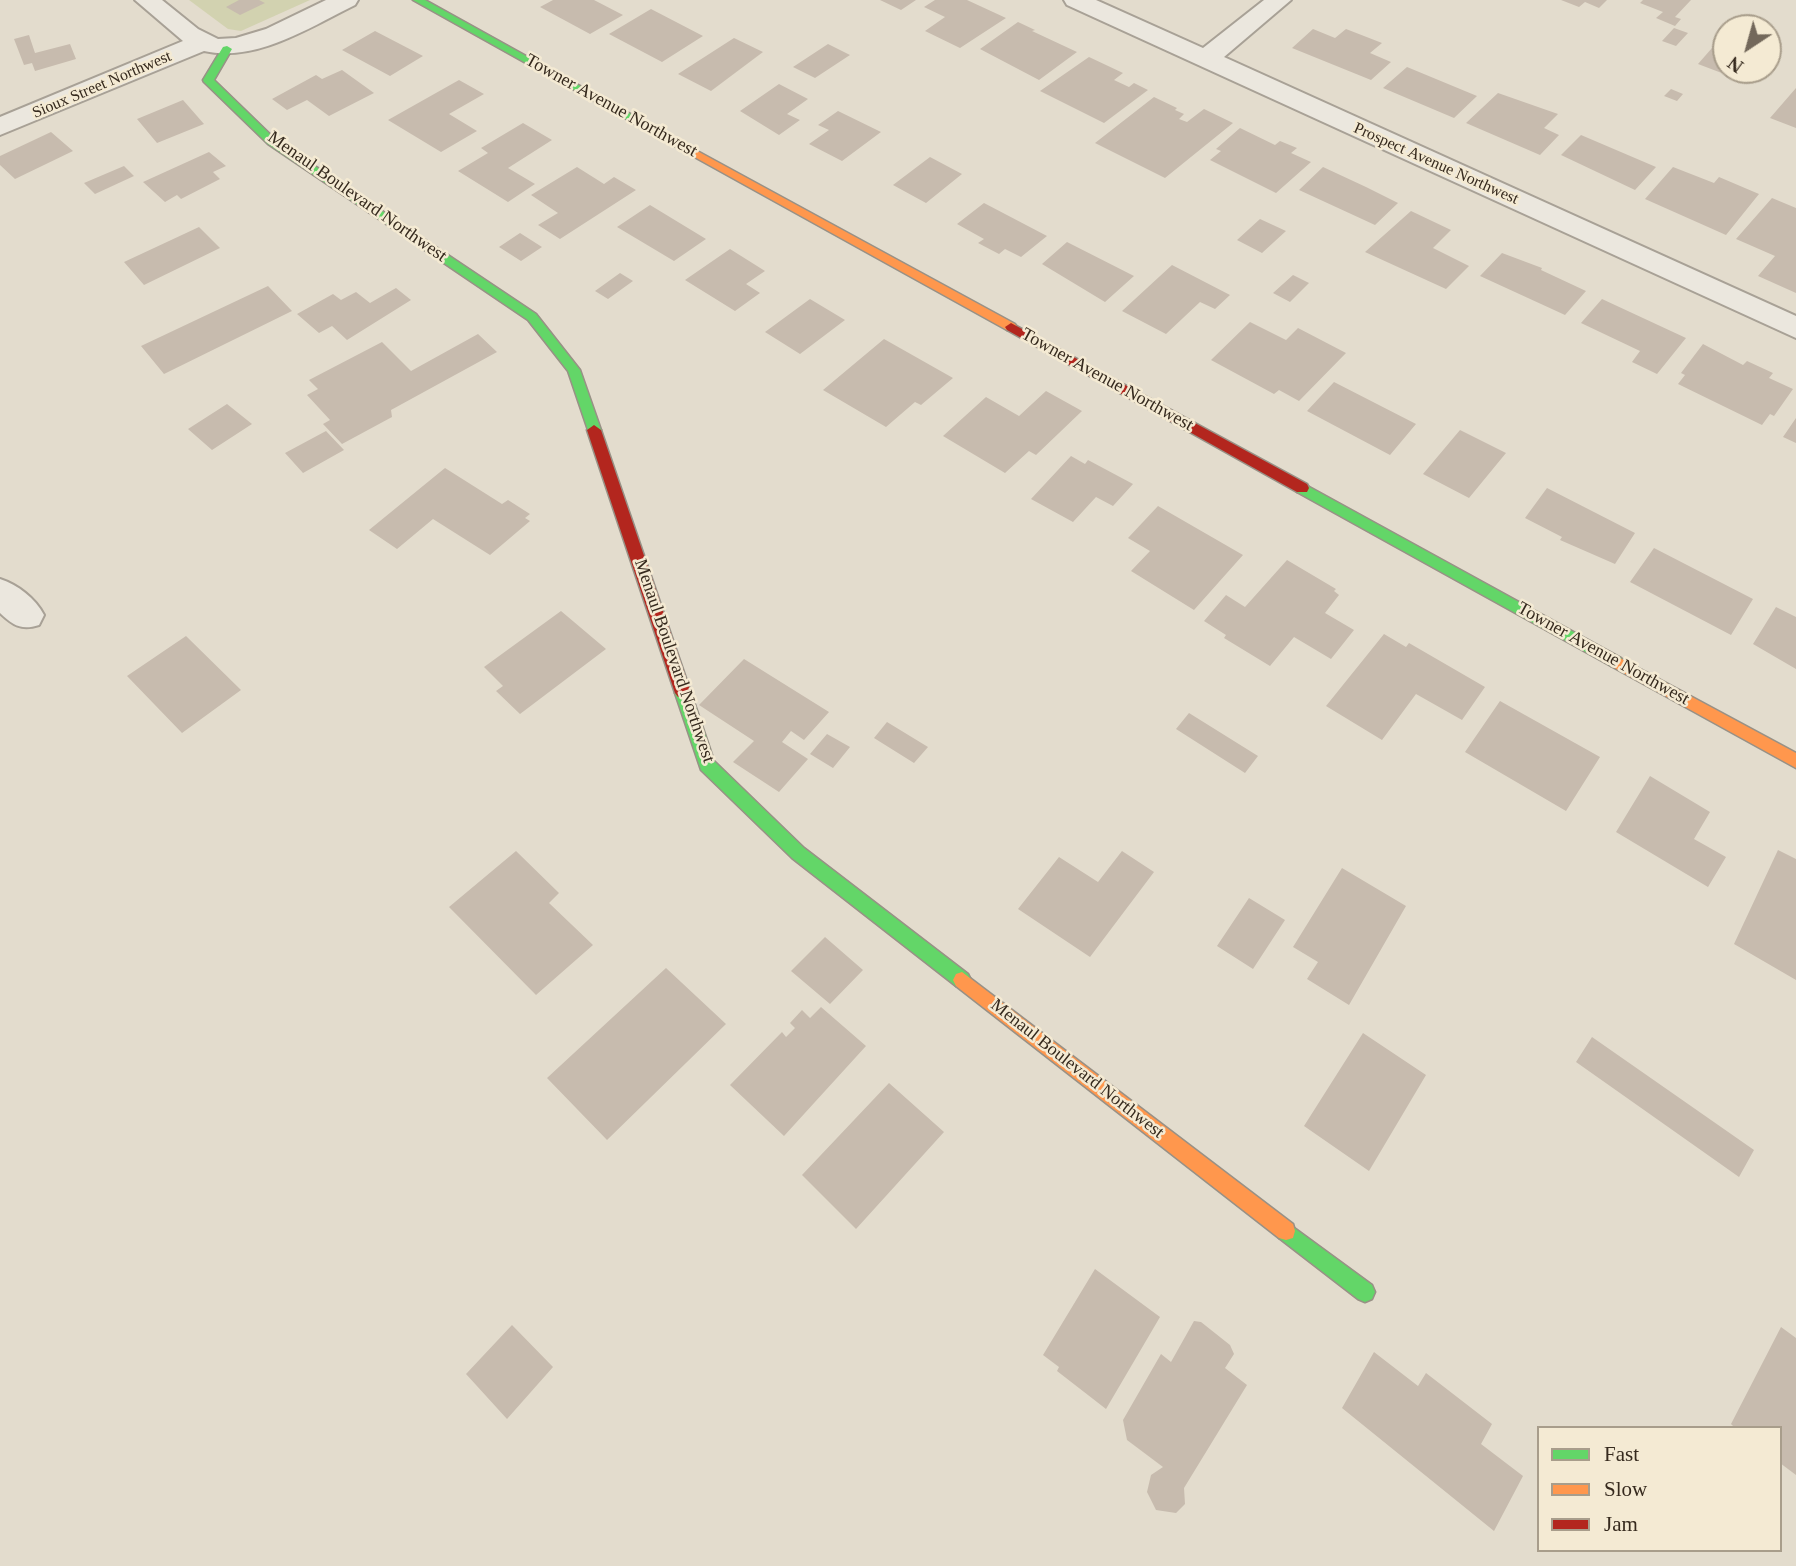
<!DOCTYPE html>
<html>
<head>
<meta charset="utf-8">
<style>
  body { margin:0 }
  #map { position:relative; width:1796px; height:1566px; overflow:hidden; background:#e3dccd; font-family:Georgia,serif }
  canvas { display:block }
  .legend { position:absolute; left:1537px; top:1426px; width:245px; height:126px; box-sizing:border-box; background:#f4ead3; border:2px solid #a89d8b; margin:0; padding:9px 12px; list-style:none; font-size:21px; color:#362a1e }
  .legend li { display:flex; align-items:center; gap:14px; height:35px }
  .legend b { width:35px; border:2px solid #a89d8b }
  .north { position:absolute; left:1712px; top:14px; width:70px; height:70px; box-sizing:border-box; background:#f4ead3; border:2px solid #a89d8b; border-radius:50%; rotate:216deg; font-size:19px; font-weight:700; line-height:28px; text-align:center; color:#362a1e }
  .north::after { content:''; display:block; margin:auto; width:24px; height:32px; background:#73685b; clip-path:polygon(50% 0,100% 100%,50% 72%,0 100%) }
</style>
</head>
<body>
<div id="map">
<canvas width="1796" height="1566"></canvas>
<ul class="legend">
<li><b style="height:9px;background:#63d668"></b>Fast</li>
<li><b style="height:9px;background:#ff974d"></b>Slow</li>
<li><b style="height:9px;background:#b3261e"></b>Jam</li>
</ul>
<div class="north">N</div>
</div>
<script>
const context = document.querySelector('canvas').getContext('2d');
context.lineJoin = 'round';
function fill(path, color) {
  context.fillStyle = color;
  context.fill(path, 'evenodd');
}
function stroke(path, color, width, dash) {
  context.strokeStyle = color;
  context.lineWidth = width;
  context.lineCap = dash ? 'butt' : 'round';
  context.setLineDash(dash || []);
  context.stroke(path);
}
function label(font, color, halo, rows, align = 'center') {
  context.font = font + ' Georgia,serif';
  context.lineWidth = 5;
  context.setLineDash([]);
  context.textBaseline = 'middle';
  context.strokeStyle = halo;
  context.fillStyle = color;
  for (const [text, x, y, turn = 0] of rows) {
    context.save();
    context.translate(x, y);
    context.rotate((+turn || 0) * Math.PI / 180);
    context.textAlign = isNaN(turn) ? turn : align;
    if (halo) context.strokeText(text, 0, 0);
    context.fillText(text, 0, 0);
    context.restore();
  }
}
fill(new Path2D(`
  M189,0H310L241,31L228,29Z`), '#d2d2b0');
fill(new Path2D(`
  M239,0H259L265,3L240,15L226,7Z
  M553,0H594L623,15L590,34L540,7Z
  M880,0H916L901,10Z
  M935,0H967L1006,18L960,48L925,31L945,17L924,7Z
  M1561,0H1607L1599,8L1585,2L1579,7Z
  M1643,0H1691L1675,17L1681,19L1675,26L1656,18L1663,12L1640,3Z
  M651,9L703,36L662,62L609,34Z
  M1018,22L1035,30L1032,31L1077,52L1039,80L980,49Z
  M1674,28L1688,33L1676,46L1662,41Z
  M1313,29L1335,38L1346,29L1382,43L1370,53L1391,62L1371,80L1292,48Z
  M375,31L423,56L390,76L342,50Z
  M1726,32V70H1759L1748,83L1698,64Z
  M29,35L35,53L70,44L76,59L35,71L32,63L24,65L14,39Z
  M734,38L763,52L711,91L678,74Z
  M1768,39L1782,44L1768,59Z
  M828,44L850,55L815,78L793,67Z
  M1089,57L1123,73L1114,80L1129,87L1134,83L1148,90L1104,123L1040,91Z
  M1407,67L1477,96L1454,118L1383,88Z
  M342,70L374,93L329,116L307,100L287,110L272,99L316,75L322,79Z
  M459,80L484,94L449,114L477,131L441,152L388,120Z
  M779,84L808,99L787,114L800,120L779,135L740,111Z
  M1796,88V128L1770,118Z
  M1671,89L1683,94L1677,101L1664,96Z
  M1498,93L1558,114L1544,128L1559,135L1540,155L1466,123Z
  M1154,97L1177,108L1175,110L1184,114L1179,119L1187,122L1204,109L1233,123L1165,178L1095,143Z
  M183,100L204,124L157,143L137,119Z
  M838,111L881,132L842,161L809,144L829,130L818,125Z
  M523,123L552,140L508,168L535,184L508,202L458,171L488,153L481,148Z
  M1240,128L1275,145L1280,141L1297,148L1291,153L1311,162L1276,193L1210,160L1221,151L1216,149Z
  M51,132L73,151L15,179L0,165V156Z
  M1581,135L1656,167L1635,190L1561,155Z
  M209,152L226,166L213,172L220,179L181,199L177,195L165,202L143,182Z
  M930,157L962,174L926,203L893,185Z
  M124,166L134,176L95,194L84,183Z
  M577,167L604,184L614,177L636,190L560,239L538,225L558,213L531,195Z
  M1323,167L1366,187L1398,203L1375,225L1299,190Z
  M1673,167L1714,183L1719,177L1759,194L1726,235L1645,199Z
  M1772,198L1796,208V293L1758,276L1775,256L1736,239Z
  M984,203L1047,236L1021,257L1005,249L999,254L978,243L984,239L957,224Z
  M650,205L706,239L674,261L617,227Z
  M1411,211L1451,230L1433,248L1469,266L1446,289L1365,252Z
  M1260,219L1286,231L1262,253L1237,240Z
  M199,227L220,248L144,285L124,262Z
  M520,233L542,247L521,261L499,247Z
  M1067,242L1134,276L1105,302L1042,264Z
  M730,249L765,271L746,284L760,293L735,311L685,280Z
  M1502,253L1542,268L1541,270L1586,291L1565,315L1480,276Z
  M1172,265L1230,295L1215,309L1200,302L1166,334L1122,311Z
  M620,273L633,281L608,299L595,291Z
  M1293,275L1309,283L1290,302L1273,293Z
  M268,286L292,311L164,374L141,346Z
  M396,288L411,300L347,340L332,326L319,333L297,314L333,294L341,300L356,292L370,303Z
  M810,299L845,320L800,354L765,332Z
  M1602,299L1686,338L1657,374L1632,362L1640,351L1581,323Z
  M1250,322L1286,340L1298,328L1346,353L1299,401L1279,390L1274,394L1211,360Z
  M478,334L497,352L391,410L392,417L342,444L323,424L330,420L307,395L318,389L309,380L382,342L411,371Z
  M884,339L953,378L921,405L915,402L886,427L823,390Z
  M1703,344L1743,365L1747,361L1773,373L1769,378L1793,389L1774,416L1770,414L1762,425L1678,384L1685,375L1681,373Z
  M1334,382L1416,424L1390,455L1307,411Z
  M1046,391L1082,411L1036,455L1029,451L1005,473L943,436L986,397L1019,416Z
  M227,404L252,424L212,450L188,429Z
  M1796,418V443L1783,437Z
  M1460,430L1506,453L1469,498L1423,474Z
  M326,431L344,450L303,473L285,453Z
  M1071,456L1085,464L1088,460L1133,484L1113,506L1096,497L1073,522L1031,499Z
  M445,468L502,504L508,500L530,514L525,518L530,521L490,555L433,519L397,549L369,530Z
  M1547,488L1635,533L1615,564L1560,540L1562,537L1525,518Z
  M1158,506L1243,555L1194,610L1131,571L1150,551L1128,538Z
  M1654,548L1753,599L1731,635L1630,582Z
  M1287,560L1336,589L1334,591L1339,595L1325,613L1354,630L1331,659L1294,637L1270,666L1224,638L1226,635L1204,621L1226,595L1245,607Z
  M1776,607L1796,617V669L1753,644Z
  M561,611L606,649L520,714L496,691L503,686L484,667Z
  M1384,634L1406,647L1409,643L1485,687L1462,720L1416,694L1382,740L1326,706Z
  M186,636L241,690L182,733L127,676Z
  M744,659L829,712L804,740L791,731L782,742L808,759L779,792L733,762L754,741L699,705Z
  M1500,701L1600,757L1566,811L1465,752Z
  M1189,713L1258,756L1245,773L1176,729Z
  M887,722L928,747L914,763L874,738Z
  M827,734L850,747L833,768L810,754Z
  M1650,776L1710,812L1694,839L1726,857L1708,887L1616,832Z
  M1778,850L1796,859V980L1734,944Z
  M516,851L559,893L549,903L593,945L536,995L449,907Z
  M1122,851L1154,872L1090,957L1018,909L1059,857L1098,882Z
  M1342,868L1406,906L1349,1005L1307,979L1318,962L1293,947Z
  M1249,898L1285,920L1253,969L1217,946Z
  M825,937L863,970L830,1004L791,971Z
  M666,968L726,1024L607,1140L547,1078Z
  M821,1007L866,1046L784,1136L730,1085L782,1032L786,1037L795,1028L790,1023L802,1010L810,1018Z
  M1363,1033L1426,1075L1369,1171L1304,1126Z
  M1592,1037L1754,1150L1739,1177L1576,1062Z
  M889,1083L944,1132L856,1229L802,1175Z
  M1095,1269L1160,1317L1106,1409L1057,1371L1059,1367L1043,1355Z
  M1194,1321L1201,1322L1230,1345L1234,1354L1225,1368L1247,1385L1184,1488L1185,1504L1176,1513L1156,1510L1147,1492L1151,1475L1163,1467L1127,1440L1123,1420L1161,1354L1171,1362Z
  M512,1325L553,1367L507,1419L466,1374Z
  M1781,1327L1796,1338V1475L1780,1463V1428H1735L1731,1424Z
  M1374,1352L1418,1386L1426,1373L1492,1424L1481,1444L1523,1476L1494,1531L1342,1408Z`), '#c7bbae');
const street = new Path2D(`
  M135,0H162L198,29L218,39L236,38L266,29L326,0H358L355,5C310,27 256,63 204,51L0,135V117L183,41Z
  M1064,0H1096L1203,48L1264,0H1291L1224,57L1796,316V338L1067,5Z
  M0,579C18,585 35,598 44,615L39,625C21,631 13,625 0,613Z`);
const fast = new Path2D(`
  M413,0H425L672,137L662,139Z
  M227,46L232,49L214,80L276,140L536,314L580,370L601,430L599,433H589L568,371L528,320L268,144L204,82L203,80L223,47Z
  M1302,483L1621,658L1623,662L1621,666H1611L1297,492L1295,488Z
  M683,687L688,689L691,693L714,761L804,848L968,974L971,980L968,986L962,988L956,986L792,858L701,770L675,693L678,689Z
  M1286,1222L1372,1285L1375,1292L1372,1299L1365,1302L1358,1299L1279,1238L1277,1231L1279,1224Z`);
const slow = new Path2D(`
  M666,134L1015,324L1017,327L1011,331L1007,330L662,139V135Z
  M1616,656L1796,753V768L1611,666L1609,662Z
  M962,972L1293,1224L1295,1231L1293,1238L1286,1240L1279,1238L956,986L953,980L956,974Z`);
const jam = new Path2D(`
  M1011,323L1307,484L1309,488L1307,492H1297L1007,330L1005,327Z
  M594,425L601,430L691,693L688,697H678L675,693L587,430Z`);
stroke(street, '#a8a196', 4);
stroke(fast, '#989186', 3);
stroke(slow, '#989186', 3);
stroke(jam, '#989186', 3);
fill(street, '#ebe7de');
fill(fast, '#63d668');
fill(slow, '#ff974d');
fill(jam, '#b3261e');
label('16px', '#362a1e', '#f4ead3', [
  ["Sioux Street Northwest",102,85,-23],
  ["Prospect Avenue Northwest",1436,164,24]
]);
label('18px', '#362a1e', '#f4ead3', [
  ["Towner Avenue Northwest",611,106,29],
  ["Menaul Boulevard Northwest",357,197,35],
  ["Towner Avenue Northwest",1107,380,29],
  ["Towner Avenue Northwest",1603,654,29],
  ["Menaul Boulevard Northwest",674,661,71],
  ["Menaul Boulevard Northwest",1077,1069,38]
]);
</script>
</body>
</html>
